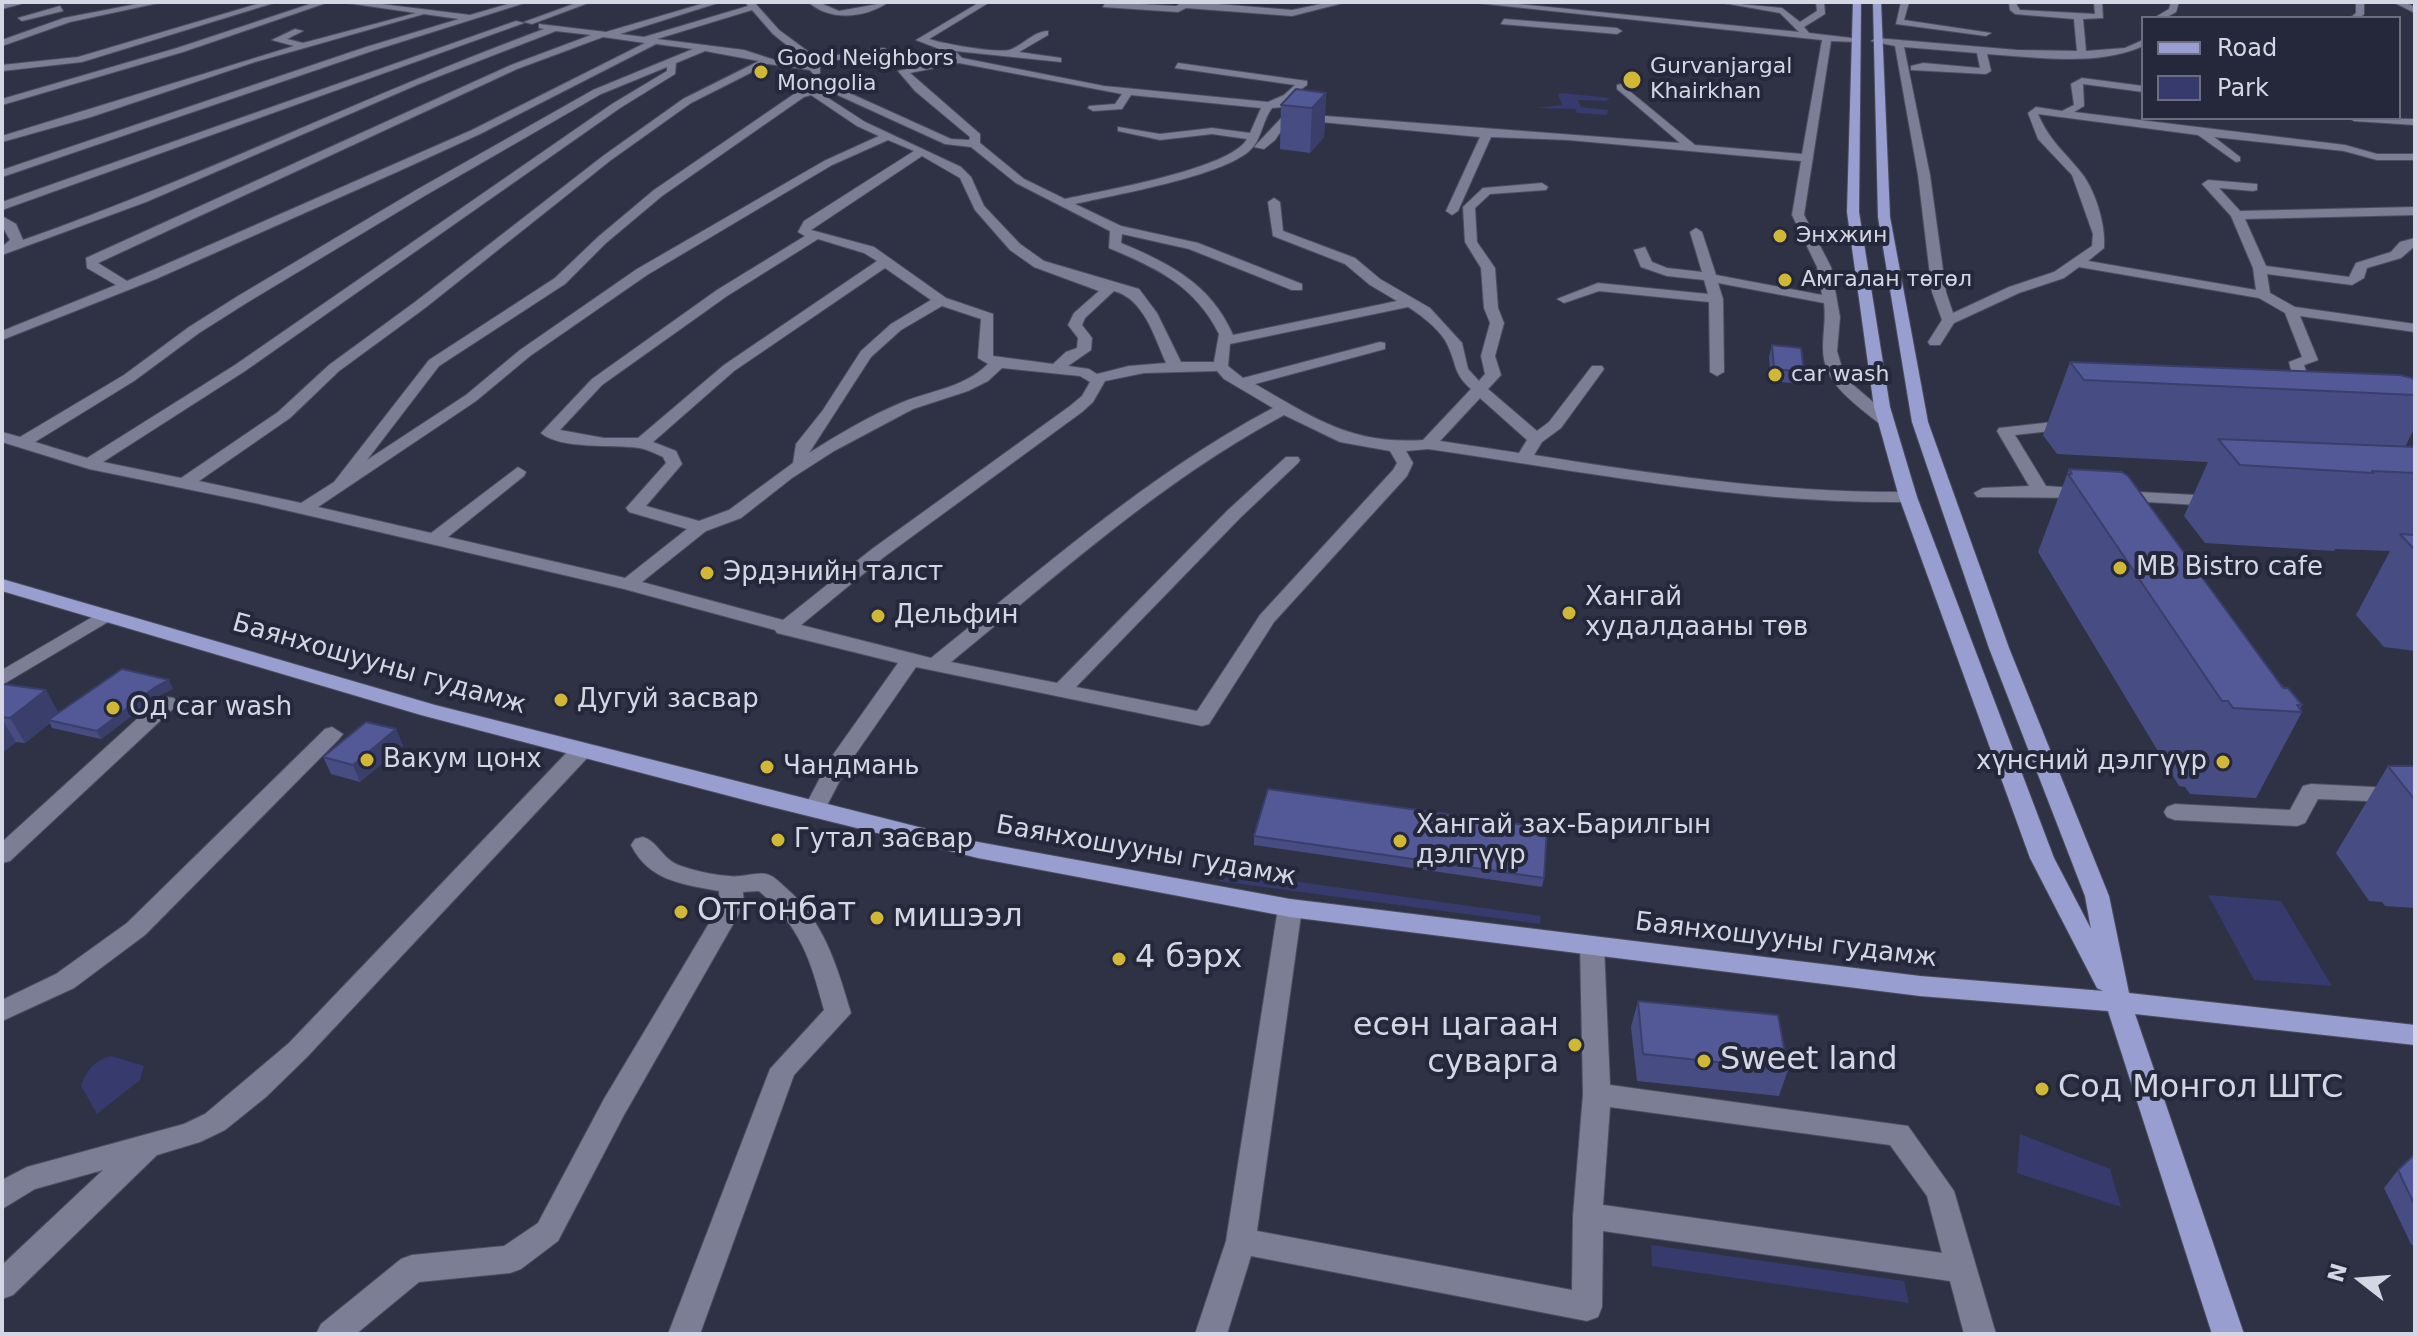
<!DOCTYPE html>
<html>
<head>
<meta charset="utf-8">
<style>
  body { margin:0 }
  #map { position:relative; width:2417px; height:1336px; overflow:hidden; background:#2f3245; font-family:"DejaVu Sans",sans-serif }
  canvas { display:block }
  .frame { position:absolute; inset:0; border:4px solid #d4d6e3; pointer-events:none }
  .legend { position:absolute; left:2141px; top:16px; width:260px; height:104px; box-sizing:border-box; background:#25283b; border:2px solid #6b6e7e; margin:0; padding:10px 14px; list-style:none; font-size:24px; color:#d4d6e3 }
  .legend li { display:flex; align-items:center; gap:16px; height:40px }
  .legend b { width:40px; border:2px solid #6b6e7e }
  .north { position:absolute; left:2321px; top:1240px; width:80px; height:80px; -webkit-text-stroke:6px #25283b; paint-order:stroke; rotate:287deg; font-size:22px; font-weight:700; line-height:32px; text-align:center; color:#d4d6e3 }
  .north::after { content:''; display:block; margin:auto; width:28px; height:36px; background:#d4d6e3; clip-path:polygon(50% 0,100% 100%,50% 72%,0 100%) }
</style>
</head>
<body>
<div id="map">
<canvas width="2417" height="1336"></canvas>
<div class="frame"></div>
<ul class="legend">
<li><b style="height:10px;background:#989fd0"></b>Road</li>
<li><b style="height:22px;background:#363a6d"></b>Park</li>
</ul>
<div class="north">N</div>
</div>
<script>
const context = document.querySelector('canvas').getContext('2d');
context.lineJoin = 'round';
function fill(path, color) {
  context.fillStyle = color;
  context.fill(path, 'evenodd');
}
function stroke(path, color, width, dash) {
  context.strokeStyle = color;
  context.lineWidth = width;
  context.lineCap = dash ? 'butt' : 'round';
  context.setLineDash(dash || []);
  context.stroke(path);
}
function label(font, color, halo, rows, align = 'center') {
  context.font = font + ' "DejaVu Sans",sans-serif';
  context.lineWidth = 8;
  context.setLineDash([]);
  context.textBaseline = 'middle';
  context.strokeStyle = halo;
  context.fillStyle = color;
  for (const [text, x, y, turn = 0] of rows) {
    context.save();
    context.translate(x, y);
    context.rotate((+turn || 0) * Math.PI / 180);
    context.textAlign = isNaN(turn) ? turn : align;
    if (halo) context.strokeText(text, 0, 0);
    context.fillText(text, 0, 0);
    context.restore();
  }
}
fill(new Path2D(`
  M1563,93L1610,98L1606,101L1578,100L1581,107L1608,110L1607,115L1577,113L1575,109L1535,108L1562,105L1558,94Z
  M1221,871L1541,916L1540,924L1219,881Z
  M2208,895L2281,901L2332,986L2254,980Z
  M111,1056L144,1066L140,1080L97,1114L81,1086C86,1070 94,1061 111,1056Z
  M2020,1134L2110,1169L2121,1207L2017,1173Z
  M1651,1245L1904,1281L1909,1303L1652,1266Z`), '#363a6d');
const minor = new Path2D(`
  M22,2L21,4L2,9V3Z
  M147,2H163L70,22L2,46V40L64,18Z
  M264,2H277L82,62L2,71V65L78,57Z
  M316,2H329L183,52L2,105V99L177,48Z
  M340,2H365L470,15L515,2H528L372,51L2,177V170L366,47L459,19L424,14L255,62L91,117L2,142V136L294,46L272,40L295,29L303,31L287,39L303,43L416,13Z
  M579,2H591L532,24L524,22Z
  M708,2H721L620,34L644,37L748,6L745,2H754L779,30L817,58L884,48L889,51L820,63V73L815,76L810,70L768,64L691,103L611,160L425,308L339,371L290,418L199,481L301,503L334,482L429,360L555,278L598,237L654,190L797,92L836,87L951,139L969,140L970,137L915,91L898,71L952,59L942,50L916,40L980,2H990L929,39C944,44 995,53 1009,50C1023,46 1033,31 1048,31V35L1019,52L1061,58V62L955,51L962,58L1104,86L1268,102L1284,95L1295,85L1175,68L1178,63L1307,81V85L1283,103V107L1272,108C1263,120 1262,136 1253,147C1231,175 1113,195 1075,204L1121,226L1198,243L1302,284V290H1292L1189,249L1122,234L1121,243C1169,263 1211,284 1233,335L1397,301L1370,285L1345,264L1273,236L1268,202L1274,198L1280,202L1283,231L1355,258L1380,279L1430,308L1462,343L1468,369L1479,381L1485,374L1481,356L1490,323L1484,308L1481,268L1465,242L1463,207L1483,188L1542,183L1548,187L1546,190L1490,194L1475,208L1477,242L1495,268L1498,308L1504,323L1495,356L1501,375L1488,389L1537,431L1549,422L1592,366H1602L1604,369L1561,428L1542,442L1534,455C1659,475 1782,493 1908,492L1917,497L1908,502C1746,504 1588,472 1428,449L1406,451L1413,463L1407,476L1274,622L1209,724L1202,726L916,667L848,765L822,815H806L803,810L830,759L898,663L777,633L775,630L624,589L255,503L89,469L2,442V432L20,437L124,375L189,327L238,296L418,189L593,90L693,49L656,44L480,134L399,171L156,279L2,340V331L116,285L87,268L86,258L511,65L591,35L556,31L419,84L146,202L2,255V247L10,240L2,226V216L16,224L23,240C200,178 368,94 544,29L539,28V24L606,32ZM752,10L773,34L810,64L784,63L744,50L657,39ZM603,37L645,43L472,130L146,273L127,281L98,263L517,69ZM705,51L759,61L683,99L603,156L415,302L329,365L278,412L181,478L103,462L245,371L620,108L675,74L676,63ZM959,63L1122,94L1115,104L1089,106L1088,108L1093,111L1122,109L1131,95L1261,108L1250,133L1212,128L1160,134L1118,127V131L1160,140L1212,134L1247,139C1231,169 1101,191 1065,199L1024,179L980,143V134L910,73ZM667,67V71L612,104L235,365L87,458L35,442L134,381L199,333L248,302L426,195L601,94ZM831,92L945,144L971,147L1016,183L1110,231L1109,248C1157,268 1195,286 1219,334L1214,362H1181L1157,313L1139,289L1044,261L1020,244L984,206L971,177L961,167L865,122L822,94ZM811,95L857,126L879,136L824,161L637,269L520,350L466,395L367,460L439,366L565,284L606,243L662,196L804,97ZM888,140L914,151L804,221L798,232L805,236L717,290L592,379L541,433C560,450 615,444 639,448C647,449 656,454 663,457L666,463L626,508L629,512L687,529L625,578L448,537L524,476L526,472L518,467L431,533L318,507L476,401L530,356L647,275L832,165ZM922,156L960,178L975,210L1010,250L1034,267L1099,291L1074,313L1068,325L1078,338L1077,348L1066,352L1053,364L993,356V314L946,298L874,247L811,230ZM818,239L864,253L877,261L724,365L638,438H604L560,430L602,385L727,296ZM885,268L931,300L891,324L861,351L823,410L796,444L793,463L729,510L699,521L646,506L682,464L676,451L653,442L734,371ZM1114,291C1144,299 1154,336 1166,363L1129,366L1097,374L1089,369L1068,366L1091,350L1092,338L1082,325L1085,318ZM942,306L981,319L978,358L988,364C965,387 933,390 903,402C871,415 839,434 809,453L871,357L901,330ZM1408,307C1421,315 1442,331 1448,346C1457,365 1453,373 1471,389L1423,440C1352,445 1314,418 1255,384L1385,349V343L1380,342L1243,378L1228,366L1230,344ZM1002,368L1080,376L1090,382L1082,396L1070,406L872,549L783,620L642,582L706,531L741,518L792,478L834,451L913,409L968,391L988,381ZM1217,371L1224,379L1273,408C1147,475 1042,569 931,658L801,625L884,557L1082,412L1093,402L1105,381L1144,373ZM1480,398L1527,440L1519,453L1440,441ZM1284,415L1340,442L1390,451L1397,463L1393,470L1260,615L1197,711L1076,687L1240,518L1298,463L1300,460L1298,457H1286L1228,510L1057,683L951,662C1059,574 1161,481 1284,415Z
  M808,2H818L839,11L889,2C865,18 831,22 808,2Z
  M1106,2L1176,6L1183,2H1193L1292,10L1331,2H1347L1292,16L1186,8L1178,12L1103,7Z
  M1468,2H1498L1799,32L1780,13L1718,2L1782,8L1800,22L1817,11L1816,2H1824L1825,14L1804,27L1809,33L1860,39L1855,42L1831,41L1804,215L1831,267L1840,317L1837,351L1845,378L1893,419V425H1881C1856,404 1822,384 1823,347C1823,332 1826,319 1824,303L1718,283L1723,299L1724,372L1717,376L1710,372L1709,302L1599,291L1564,303L1557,299L1598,283L1708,294L1704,280L1667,276L1641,267L1634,250L1645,247L1652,262L1667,268L1702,272L1690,232L1696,228L1702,232L1716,275L1822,295L1817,267L1792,215L1801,161L1568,140L1491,137L1458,211L1452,215L1446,211L1480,137L1289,119L1275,140L1264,149L1254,147L1286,113L1680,143L1617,89V85L1621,84L1695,145L1802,154L1822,40Z
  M1901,2H1909L1904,20L1991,33L1986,36L1896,24Z
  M2009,2H2015L2020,10L2095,14L2094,2H2102L2103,18L2083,19L2086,51L2125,48L2143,40V46C2097,67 2035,57 1987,54L1991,71L1986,74L1911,70V66L1923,63L1980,68L1977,53L1904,47L1930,175L1946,292L1953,313L2009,287L2054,272L2092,246L2093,234L2072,175L2038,139L2028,113L2036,107L2062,111L2074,105L2071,84L2082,78L2143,86V92L2083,84L2084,106L2074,112L2345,145L2377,154H2415V160H2377L2344,151L2214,137L2240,157V161L2236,162L2198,135L2038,114C2049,140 2062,149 2079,170C2095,188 2106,225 2104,248L2088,261L2256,290L2253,268L2231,216L2202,184L2208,180L2257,184V190L2253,191L2219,188L2240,211L2415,207V215L2245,219L2266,266L2349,277L2356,263L2391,252L2400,242L2415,238V246L2401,258L2367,268L2364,278L2352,285L2267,274L2270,293L2295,307L2415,324V332L2300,316L2318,360L2304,365L2310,382L2320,389L2312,394L2295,385L2289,362L2302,357L2285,313L2259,298L2079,267L2064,278L2019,293L1954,323L1940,345H1930L1928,342L1942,320L1932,292L1918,175L1895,46L1871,41L1876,38L2017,50L2077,51L2074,19L2015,14L2010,10Z
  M2171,2H2179L2176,12L2165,18H2154L2169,9Z
  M2356,2H2364V14L2360,18H2350L2356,13Z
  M2393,2H2404L2415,7V13Z
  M60,6L63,11L22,21L18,18Z
  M1504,19L1617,28L1622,31L1617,34L1501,24Z
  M516,21L524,23L2,210V202Z
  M2349,118L2415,119V125L2354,121Z
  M2071,420L2077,422V428L2015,435L2046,486L2087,489L2096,494L2093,498L1977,497L1974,493L1983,488L2029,486L1997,431L1999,428Z
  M2119,491L2215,496L2224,501L2215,506L2113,500L2110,496L2113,492Z
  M106,609L116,615L113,619L2,685V670Z
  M167,697L174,698L177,703L174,708L10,861L2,863V842L160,698Z
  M332,727L343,734L339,739L145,935L74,988L2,1021V1000L56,974L127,923L325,729Z
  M582,743L593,750L590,755L307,1057L266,1097L225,1130L200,1142L157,1155L13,1295L2,1299V1265L103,1170L35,1189L2,1209V1180L27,1167L184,1124L205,1114L289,1043L574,745Z
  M2311,784L2415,789V803L2318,799L2305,823L2297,826L2175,820L2167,817L2164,812L2167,807L2175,804L2290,810L2303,786Z
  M643,837C658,841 662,860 681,866C695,871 714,875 729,876C741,878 754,872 766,874C775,876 780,883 786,888C824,921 837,966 851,1013L794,1075L700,1334H668L770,1069L824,1010C810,958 801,928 759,891L743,892L744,905L624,1115L558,1241L521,1269L510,1273L419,1282L356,1334H316L321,1324L401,1259L412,1255L504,1246L538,1223L604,1099L720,905L719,891C682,884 649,881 631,845L635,839Z
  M1290,899L1299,902L1302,908L1257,1231L1572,1290L1573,1216L1583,1094L1580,945L1583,939L1592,936L1601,939L1604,945L1610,1085L1908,1126L1954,1191L1996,1334H1964L1950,1281L1603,1231L1602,1307L1598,1317L1587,1321L1251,1256L1227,1334H1195L1226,1241L1278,908L1281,902ZM1610,1107L1890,1145L1927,1196L1942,1253L1603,1205Z`);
const major = new Path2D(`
  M1853,2H1861L1859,212L1890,407L1917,497L2054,858L2091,929L2085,896L1989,648L1912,422L1878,217L1873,2H1881L1890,217L1928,422L2009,648L2109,896L2129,993L2415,1025V1045L2135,1014L2244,1334H2212L2108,1011L1920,996L1290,917L978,858L764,805L421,715L2,591V579L435,705L978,842L1290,899L1920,976L2103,991L2097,988L2030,858L1899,497L1874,407L1847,212Z`);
stroke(minor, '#4c4e5f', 2);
stroke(major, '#4c4e5f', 2);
fill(minor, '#7b7e95');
fill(major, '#989fd0');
fill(new Path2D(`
  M1326,93L1324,137L1310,153L1280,149L1281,105Z
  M1772,345L1804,372L1800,384L1771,381L1769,357Z
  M2070,362L2415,381V427L2405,447H2415V651L2384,647L2356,615L2390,551L2335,549L2334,551L2205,543L2184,516L2208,462L2057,454L2043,435Z
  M2069,469L2302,705L2300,709L2302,712L2256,798L2190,794L2185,787L2179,786L2038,552Z
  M2,684L59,712L173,689L158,696L101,739L52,728L50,723L25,743L16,742L2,753Z
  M396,729L403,746L360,782L331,774L323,757Z
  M2388,766H2415V908L2385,906L2382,902L2369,901L2336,853Z
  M1254,836L1544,878L1542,887L1254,845Z
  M1638,1001L1788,1070L1779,1096L1637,1081L1631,1027Z
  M2415,1154V1247L2411,1244L2384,1188L2398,1170Z`), '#474d82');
fill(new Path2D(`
  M1326,93L1324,137L1310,153L1312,108Z
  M169,680L173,689L158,696L101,739L97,731L154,688Z
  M46,690L60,715L48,720L50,723L25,743L10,718Z
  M2,719L16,742L2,753Z
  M396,729L403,746L360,782L353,765Z`), '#3a3e6a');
const building = new Path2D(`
  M1296,89L1326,93L1312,108L1281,105Z
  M1772,345L1801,348L1804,372L1774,369Z
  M2070,362L2400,375L2412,378L2415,381V395L2084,380Z
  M2218,439L2415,447V473L2372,471L2374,473L2240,465Z
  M2069,469L2122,472L2128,476L2283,688H2288L2302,705H2297L2302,712L2233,708L2228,701H2222L2068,474H2072Z
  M2400,534L2415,535V550Z
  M122,669L169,680L154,688L97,731L48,720Z
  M2,684L46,690L10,718L2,717Z
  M366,722L396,729L353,765L323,757Z
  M2388,766H2415V800Z
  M1268,789L1547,828L1544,878L1254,836Z
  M1638,1001L1778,1015L1788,1070L1643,1054Z
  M2415,1154V1206L2398,1170Z`);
fill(building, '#535997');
stroke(building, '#3a3e6a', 2);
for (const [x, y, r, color] of [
  [761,72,8,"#d0b736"],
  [1632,80,10,"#d0b736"],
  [1780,236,8,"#d0b736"],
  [1785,280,8,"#d0b736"],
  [1775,375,8,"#d0b736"],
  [2120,568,8,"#d0b736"],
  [707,573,8,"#d0b736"],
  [1569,613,8,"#d0b736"],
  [878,616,8,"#d0b736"],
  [561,700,8,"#d0b736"],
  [113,708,8,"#d0b736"],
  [367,760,8,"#d0b736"],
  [2223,762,8,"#d0b736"],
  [767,767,8,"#d0b736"],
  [778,840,8,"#d0b736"],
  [1400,841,8,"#d0b736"],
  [681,912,8,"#d0b736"],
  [877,918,8,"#d0b736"],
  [1119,959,8,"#d0b736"],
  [1575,1045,8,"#d0b736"],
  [1704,1061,8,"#d0b736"],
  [2042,1089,8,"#d0b736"]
]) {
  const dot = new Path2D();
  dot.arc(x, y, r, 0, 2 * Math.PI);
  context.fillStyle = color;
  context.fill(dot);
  stroke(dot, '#25283b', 3);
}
label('22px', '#d4d6e3', '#25283b', [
  ["Good Neighbors",777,59],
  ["Mongolia",777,84],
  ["Gurvanjargal",1650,67],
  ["Khairkhan",1650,92],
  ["Энхжин",1796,236],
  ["Амгалан төгөл",1801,280],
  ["car wash",1791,375]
], 'left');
label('26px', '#d4d6e3', '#25283b', [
  ["MB Bistro cafe",2136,568],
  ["Эрдэнийн талст",723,573],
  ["Хангай",1585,598],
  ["худалдааны төв",1585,628],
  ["Дельфин",894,616],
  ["Дугуй засвар",577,700],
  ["Од car wash",129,708],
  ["Вакум цонх",383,760],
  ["хүнсний дэлгүүр",2207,762,"right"],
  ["Чандмань",783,767],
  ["Хангай зах-Барилгын",1416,826],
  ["дэлгүүр",1416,856],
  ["Гутал засвар",794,840]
], 'left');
label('26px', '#d4d6e3', '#25283b', [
  ["Баянхошууны гудамж",379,665,16],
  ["Баянхошууны гудамж",1146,852,10],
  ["Баянхошууны гудамж",1786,941,7]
]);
label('32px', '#d4d6e3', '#25283b', [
  ["Отгонбат",697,912],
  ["мишээл",893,918],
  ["4 бэрх",1135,959],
  ["есөн цагаан",1559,1027,"right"],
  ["суварга",1559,1064,"right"],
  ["Sweet land",1720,1061],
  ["Сод Монгол ШТС",2058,1089]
], 'left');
</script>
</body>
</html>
